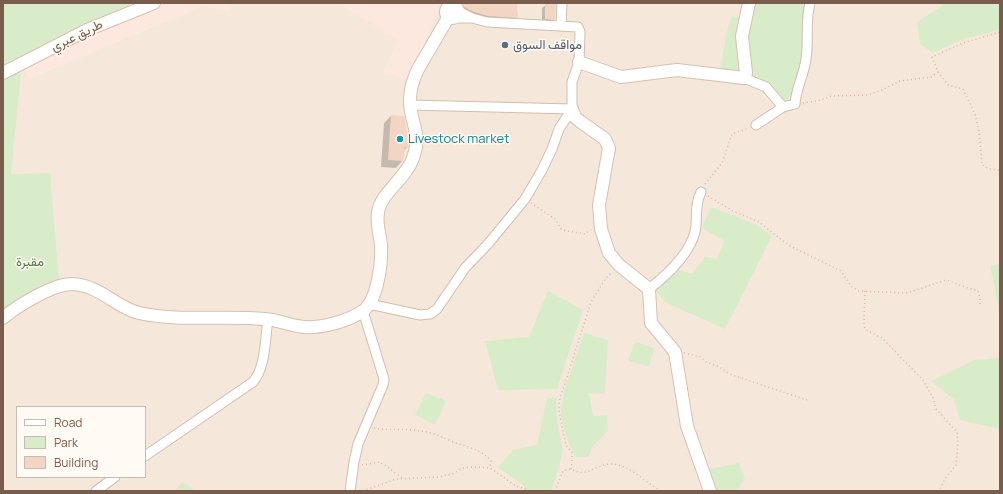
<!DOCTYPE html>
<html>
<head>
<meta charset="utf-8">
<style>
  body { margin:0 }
  #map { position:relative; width:1003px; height:494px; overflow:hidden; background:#fdf6ec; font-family:Manrope,sans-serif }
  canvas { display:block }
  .frame { position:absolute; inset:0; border:4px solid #7a5c4d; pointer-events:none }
  .legend { position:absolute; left:16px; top:406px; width:130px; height:72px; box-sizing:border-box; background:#fffaf3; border:1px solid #cabbb1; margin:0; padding:5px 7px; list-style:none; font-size:12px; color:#7a5c4d }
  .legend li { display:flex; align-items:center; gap:8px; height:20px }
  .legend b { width:20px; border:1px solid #cabbb1 }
</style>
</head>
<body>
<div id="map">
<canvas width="1003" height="494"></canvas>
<div class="frame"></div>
<ul class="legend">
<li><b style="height:5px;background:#fff"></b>Road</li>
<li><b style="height:11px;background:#d8ecc9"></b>Park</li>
<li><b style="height:11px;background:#f3d5c3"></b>Building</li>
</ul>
</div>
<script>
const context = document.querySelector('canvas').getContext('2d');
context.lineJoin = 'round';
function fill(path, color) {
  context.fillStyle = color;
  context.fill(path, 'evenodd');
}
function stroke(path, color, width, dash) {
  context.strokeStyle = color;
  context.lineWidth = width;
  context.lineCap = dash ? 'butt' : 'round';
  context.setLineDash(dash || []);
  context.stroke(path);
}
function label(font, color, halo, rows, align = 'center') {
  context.font = font + ' Manrope,Vazirmatn,sans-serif';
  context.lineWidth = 3;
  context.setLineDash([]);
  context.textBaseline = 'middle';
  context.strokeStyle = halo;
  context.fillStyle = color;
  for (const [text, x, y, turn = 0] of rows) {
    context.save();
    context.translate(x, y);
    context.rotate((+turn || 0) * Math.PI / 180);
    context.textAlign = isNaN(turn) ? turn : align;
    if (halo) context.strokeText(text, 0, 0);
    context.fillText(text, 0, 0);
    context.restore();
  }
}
fill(new Path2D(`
  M3,3H1000V491H3ZM17,407H145V477H17Z`), '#f5e8da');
fill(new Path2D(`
  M134,3H233L228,11L204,6L29,79L21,61L133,5Z
  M339,3H441L409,81L383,72L398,40Z`), '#fde8e0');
fill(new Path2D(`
  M3,3H130L129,7L69,33L3,65Z
  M752,3H807C806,21 807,41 803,59C801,68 794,97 786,101L781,100L750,76L747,26Z
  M942,3H1000V29L978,36L965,38L933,53L920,44L917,22L942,6Z
  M732,16L742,19L740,73L720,69L727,31Z
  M21,73L11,174L50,173L59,281L46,286L3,309V78Z
  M711,207L755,224L772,236L725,329L665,302L655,290L679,270L692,274L705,257L717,259L724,241L702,228Z
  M1000,264V312L990,266Z
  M548,291L583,310L557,389L498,390L485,341L529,337Z
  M584,333L608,340L605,394L589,393L593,416L607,415L608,431L593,446L588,457H575C569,444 562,427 561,413C561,392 577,355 584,333Z
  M635,342L654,348L649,367L628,360Z
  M1000,358V429L960,420L954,400L931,381L975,360Z
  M426,393L446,401L435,425L415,415Z
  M547,398H557L556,406L557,421L563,450L558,470L551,491H527L522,484L498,468L513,450L537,445Z
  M739,463L745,479L736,491H717L709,469Z
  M182,482L197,491H198H175Z`), '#d8ecc9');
fill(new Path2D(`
  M458,3H516L517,17L510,24L456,13Z
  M546,5L554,19L551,22H542V8Z
  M391,116L407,147L404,151L402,161L396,168L381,167L384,123Z`), '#0003');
fill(new Path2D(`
  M462,3H517L518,18L488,16L474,12L462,6Z
  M545,4H556L555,20L545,19Z
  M391,115L404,116L409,142L408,148L405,147L403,161L388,160Z`), '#f3d5c3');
const street = new Path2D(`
  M456,18H472
  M561,25L562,3
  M744,78L766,87L783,107L756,125
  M410,105L572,109V82L579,62L580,32L578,27L487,22L472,18L458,11
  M783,107L795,104C796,88 804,75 806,59C809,40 805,22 810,3
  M649,289C667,275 689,255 695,232C698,218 694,206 701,192
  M369,304L420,315L430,314L437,309L465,268L488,244L525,199L542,170L552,149L559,129L572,109
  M145,456L253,382C266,367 265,338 268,319
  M96,491L115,477
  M350,491L354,462L358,444L383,385L384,379L363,311`);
const secondary = new Path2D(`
  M446 12a6 6 0 1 1 12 0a6 6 0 1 1-12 0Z
  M579,62L621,77L677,70L744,78L746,73L742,36L749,3
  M3,73L87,30L154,3
  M572,109L575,117L581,122L605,139L609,148L599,205L601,229L609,253L619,265L649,289L651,323L675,352L687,426L710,491
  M3,318C17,306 53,284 72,284C100,285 115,307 139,313C180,322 223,315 265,319C282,320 296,329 313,327C329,326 350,320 363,311C378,300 382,261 381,245C380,234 376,224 378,213C380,193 406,179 413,158C422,133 411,125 410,103C410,95 411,86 414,79C416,71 421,64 425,57C433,44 440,31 448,18`);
stroke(street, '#d1beb0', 11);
stroke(secondary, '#d6c0b0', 14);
stroke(new Path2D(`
  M938,72L948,85L963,89L975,114L979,132L982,165L989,169L1000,170
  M803,103L817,101L832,96L868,95L882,90L900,81L931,77L938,72L932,57L963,43L1000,32
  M705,184L722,163L732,134L749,128
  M708,196L733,211L759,222L782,240L792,247L841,271L852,287L859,291L907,293L946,280L968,288L978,291L980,298V305
  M531,203L555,219L562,230L585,234L591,230
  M865,291L864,324L865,329L882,338L923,380L934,400L936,409L957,432L958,444L956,465L945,479L939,491
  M684,353L701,357L706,362L717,366L732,375L807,400
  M374,428C389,431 405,428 420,431C432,432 442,437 453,442C467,447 481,449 491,461L490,468
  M362,465L380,462L404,479
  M571,469L572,463V453L566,445L559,411V402L591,302L606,278L612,272
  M363,491L396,479L438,477L452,474L463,468L475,467L490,468L516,486L525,489L524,491
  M555,491L563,471L571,469C589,479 593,464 612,464C630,465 646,483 661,491`), '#d9b8a5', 1.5, [1, 3]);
stroke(street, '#fff', 9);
stroke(secondary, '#fff', 12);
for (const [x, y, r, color] of [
  [505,45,4,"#5c6f8a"],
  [400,139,4,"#0f9aa8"]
]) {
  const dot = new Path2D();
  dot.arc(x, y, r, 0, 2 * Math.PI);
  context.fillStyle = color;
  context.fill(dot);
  stroke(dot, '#fffaf3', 1.5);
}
label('13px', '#7a5c4d', '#fffaf3', [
  ["طريق عبري",77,36,-26]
]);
label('13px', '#4e5e75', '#fffaf3', [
  ["مواقف السوق",513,45]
], 'left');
label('13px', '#0d838f', '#fffaf3', [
  ["Livestock market",408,139]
], 'left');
label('13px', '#537a41', '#fffaf3', [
  ["مقبرة",30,262]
]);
</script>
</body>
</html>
